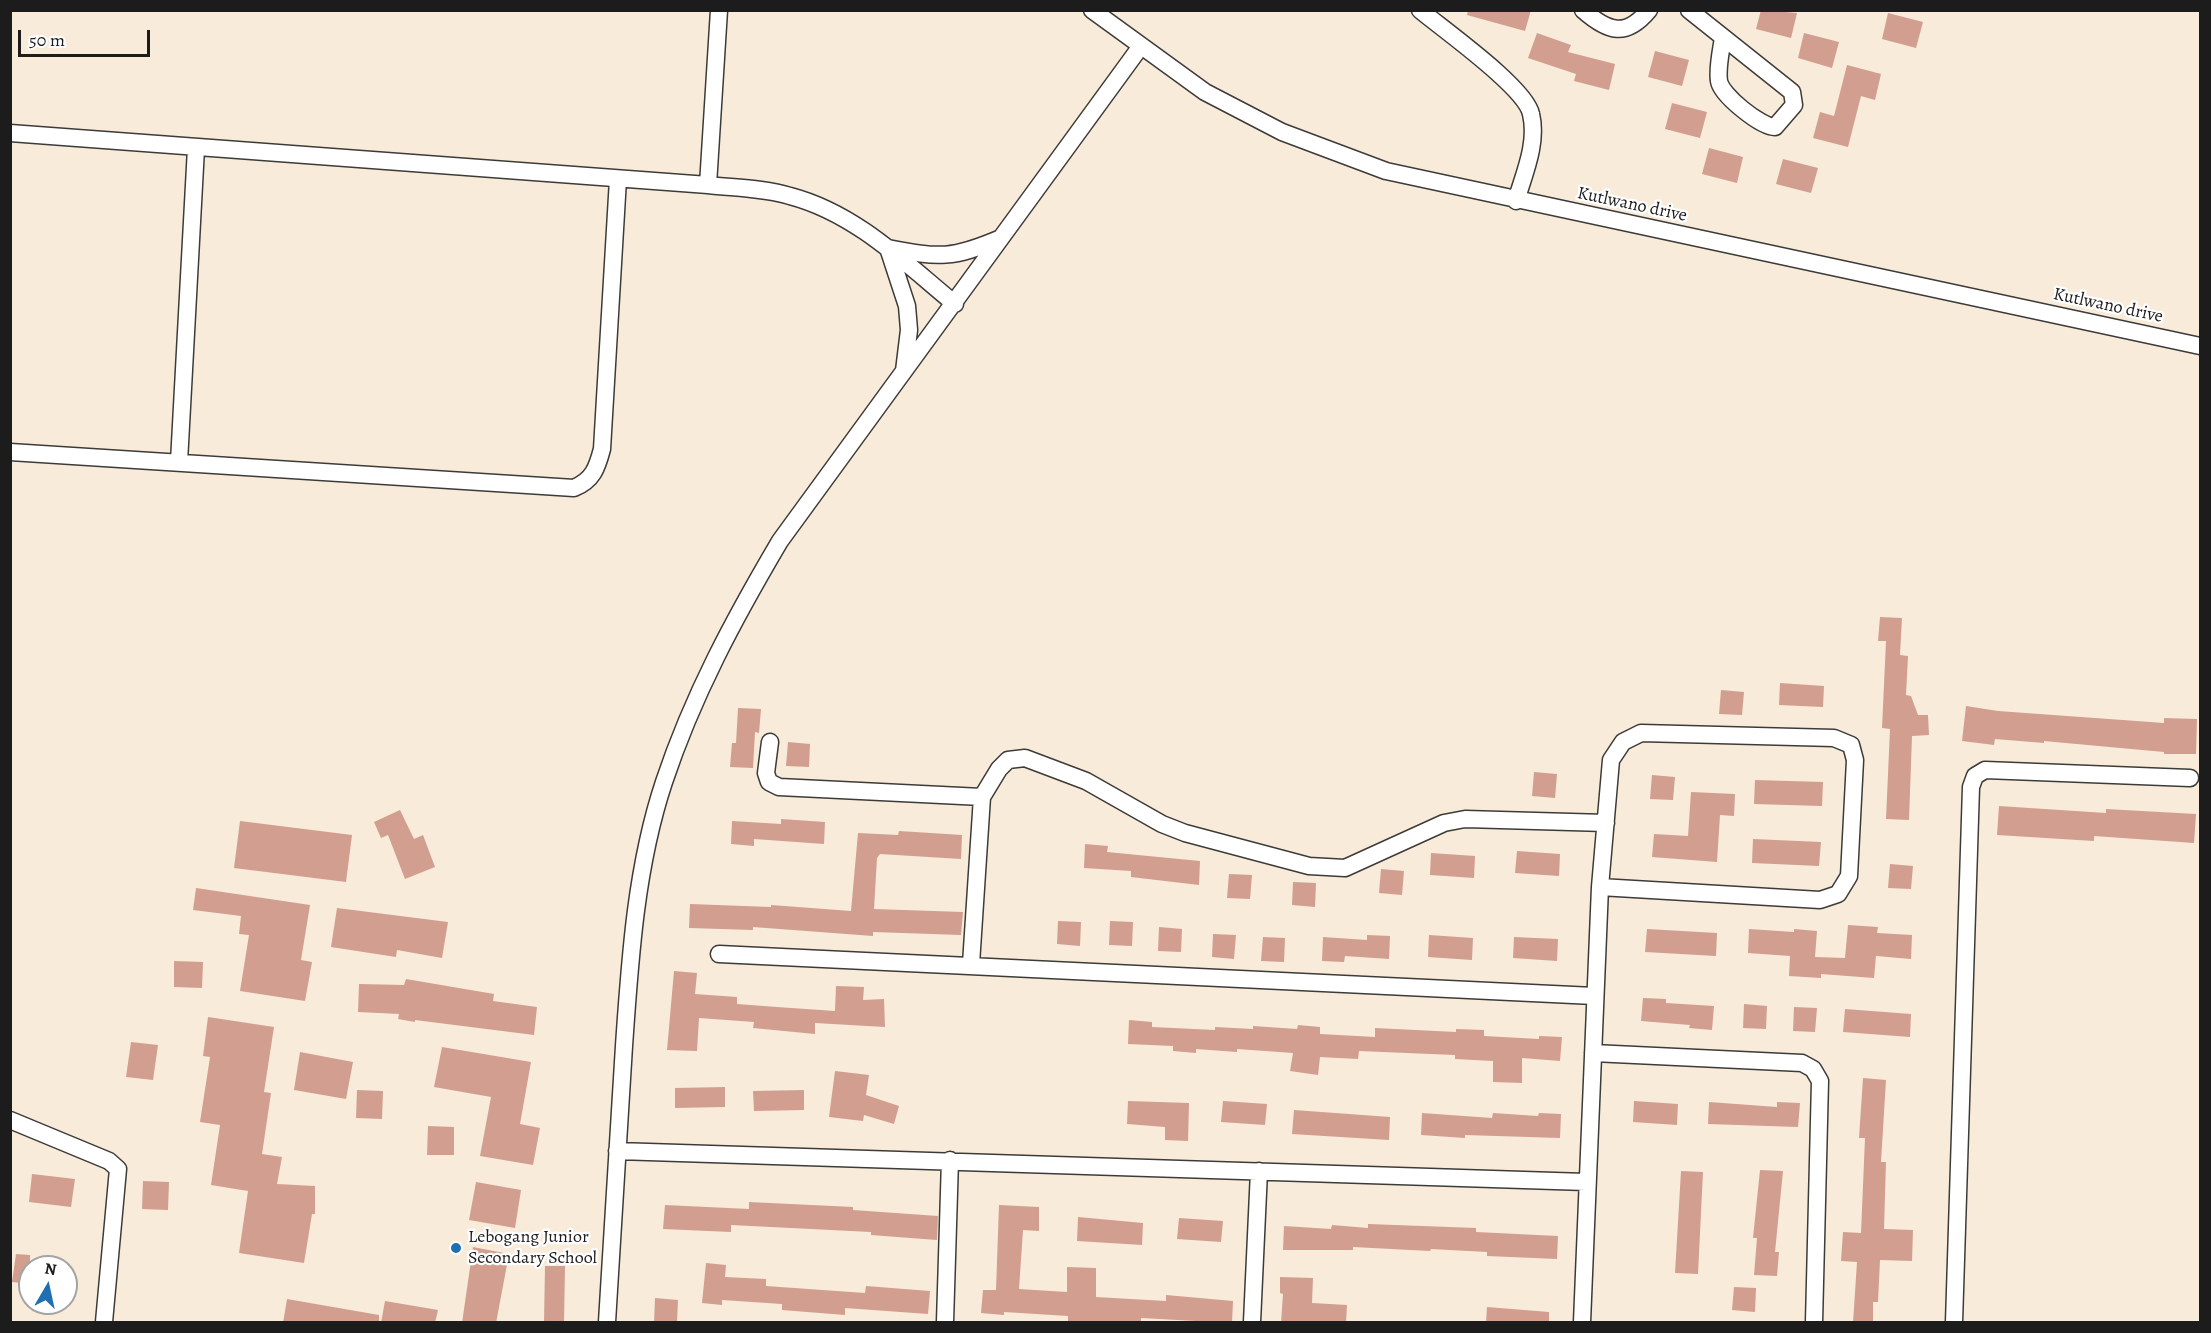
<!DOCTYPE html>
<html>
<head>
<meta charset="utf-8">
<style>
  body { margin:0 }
  #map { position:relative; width:2211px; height:1333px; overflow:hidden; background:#f8ebda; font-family:Alegreya,serif }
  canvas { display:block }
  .frame { position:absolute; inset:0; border:12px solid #1c1c1c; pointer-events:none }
  .north { position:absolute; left:18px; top:1255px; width:60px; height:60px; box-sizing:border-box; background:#fff; border:2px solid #a4a4a4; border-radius:50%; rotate:9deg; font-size:16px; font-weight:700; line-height:24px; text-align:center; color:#1c1c1c }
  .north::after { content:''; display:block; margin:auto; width:21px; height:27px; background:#1f6fb2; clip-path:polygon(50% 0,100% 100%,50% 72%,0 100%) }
  .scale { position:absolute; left:18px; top:30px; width:132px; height:27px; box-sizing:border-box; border:3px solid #1c1c1c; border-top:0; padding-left:8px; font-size:18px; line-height:21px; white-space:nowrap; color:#1c1c1c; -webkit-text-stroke:4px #fff; paint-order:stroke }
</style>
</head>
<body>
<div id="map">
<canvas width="2211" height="1333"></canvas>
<div class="frame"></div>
<div class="north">N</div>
<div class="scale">50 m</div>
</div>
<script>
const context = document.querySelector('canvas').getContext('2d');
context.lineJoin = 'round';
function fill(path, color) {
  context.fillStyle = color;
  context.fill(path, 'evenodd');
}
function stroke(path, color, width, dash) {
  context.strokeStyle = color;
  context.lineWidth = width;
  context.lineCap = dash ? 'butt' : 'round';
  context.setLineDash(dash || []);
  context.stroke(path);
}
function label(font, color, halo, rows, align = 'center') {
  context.font = font + ' Alegreya,serif';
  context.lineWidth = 4.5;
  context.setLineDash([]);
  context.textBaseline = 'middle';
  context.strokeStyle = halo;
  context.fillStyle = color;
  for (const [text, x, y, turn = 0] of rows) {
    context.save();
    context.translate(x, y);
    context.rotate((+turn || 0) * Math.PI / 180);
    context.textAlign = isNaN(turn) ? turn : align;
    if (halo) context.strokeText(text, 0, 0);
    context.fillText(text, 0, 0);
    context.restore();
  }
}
fill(new Path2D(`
  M1468,10H1531L1525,31L1467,15Z
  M1761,10L1797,13L1791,38L1756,29Z
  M1888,13L1923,22L1916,48L1882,39Z
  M1537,33L1571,45L1568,52L1615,64L1609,90L1574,81L1576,74L1528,58Z
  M1804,33L1839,42L1832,68L1798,58Z
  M1655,51L1689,60L1682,86L1648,77Z
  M1847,65L1881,74L1875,100L1861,96L1848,147L1813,138L1820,112L1834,116Z
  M1672,103L1707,112L1700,138L1665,129Z
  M1709,148L1743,157L1737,183L1702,174Z
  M1783,159L1818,168L1811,193L1776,184Z
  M1880,617L1902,618L1900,655L1908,656L1906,695L1911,696L1918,715H1928L1929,735L1912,736L1909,820L1886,819L1890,729L1882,728L1886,641H1878Z
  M1780,683L1824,686L1823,707L1779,705Z
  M1721,690L1744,692L1742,715L1719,714Z
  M1966,706L1998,711L2164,723V718L2197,719L2196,754H2164V752L2044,741V743L1995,739L1994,745L1962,741Z
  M738,708L761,709L759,733L755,732L753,768L730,767L732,743H736Z
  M788,742L810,744L809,767L786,766Z
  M1534,772L1557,774L1555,798L1532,796Z
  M1652,775L1675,777L1673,800L1650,799Z
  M1755,780L1823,782L1822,806L1754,804Z
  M1691,792L1735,794L1734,816L1720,815L1717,862L1652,857L1654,834L1688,836Z
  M1999,806L2106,813V809L2196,814L2194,843L2094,836V841L1997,835Z
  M400,810L414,839L423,835L435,867L405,879L388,835L381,838L374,822Z
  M781,819L825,822L824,844L754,839V846L731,844L732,821L781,824Z
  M240,821L352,835L346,882L234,868Z
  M899,831L962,835L961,859L880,854L877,858L874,909L963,912L961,935L873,932V936L753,927V930L689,928L690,904L771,907V905L851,911L858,833L898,835Z
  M1753,839L1821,842L1819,866L1752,863Z
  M1085,844L1108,846L1107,852L1200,861L1199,885L1131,877V871L1084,868Z
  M1517,851L1560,854L1559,876L1515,873Z
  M1431,853L1475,856L1474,878L1430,875Z
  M1890,864L1913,866L1911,889L1888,888Z
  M1381,869L1404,871L1402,895L1379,893Z
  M1229,874L1252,875L1250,899L1227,898Z
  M1293,882L1316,883L1315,907L1292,905Z
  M196,888L310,905L301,960L312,962L305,1001L240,991L249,935L239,934L241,916L193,910Z
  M337,908L448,922L442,958L397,950L396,957L331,947Z
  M1058,921L1081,922L1080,946L1057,944Z
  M1110,921L1133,922L1132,946L1109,945Z
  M1848,925L1878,927L1877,933L1912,935L1911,959L1876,956L1874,978L1821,974V978L1789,976L1790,956L1748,953L1749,929L1794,932V929L1817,931L1815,957L1845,958Z
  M1159,927L1182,929L1181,952L1158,951Z
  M1647,929L1717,933L1716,956L1645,952Z
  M1213,934L1236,935L1234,959L1212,957Z
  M1367,935L1390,936L1389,959L1345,956L1344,962L1322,961L1323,937L1367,940Z
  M1429,935L1473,938L1472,960L1428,957Z
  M1263,937L1285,938L1284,962L1261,961Z
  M1514,937L1558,939L1557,961L1513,958Z
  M174,961L203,962L202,988L174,987Z
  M674,971L697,973L695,994L737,997V1004L777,1007L835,1011L836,986L864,987L863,1000L884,999L885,1027L815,1023V1034L753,1028L754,1022L699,1018L697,1051L667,1050Z
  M406,979L494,994L493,1001L537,1007L534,1035L415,1020V1022L398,1019L399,1014L358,1012L359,984L404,985Z
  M1643,998L1666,999V1003L1714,1006L1712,1030L1689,1028L1690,1025L1641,1021Z
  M1744,1004L1767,1006L1766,1029L1743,1028Z
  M1794,1007L1817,1008L1815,1032L1793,1031Z
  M1845,1009L1911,1014L1910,1037L1843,1032Z
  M208,1017L274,1027L264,1092L271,1093L262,1154L282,1157L277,1184L315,1186V1214H312L304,1263L239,1253L248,1191L211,1185L220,1125L200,1122L210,1057L203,1056Z
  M1129,1020L1152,1022V1027L1215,1030V1027L1253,1029V1026L1297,1029L1298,1025L1320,1027V1034L1375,1037V1028L1456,1032V1029L1484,1030V1036L1539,1039V1036L1562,1037L1560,1061L1522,1058V1083L1493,1082V1061L1455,1059V1055L1359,1051L1358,1059L1320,1057L1318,1075L1290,1071L1293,1053L1237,1049V1052L1196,1049V1053L1173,1051V1046L1128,1044Z
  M131,1042L158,1045L153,1080L126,1077Z
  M442,1047L531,1062L520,1124L540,1128L533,1165L480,1156L491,1097L434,1087Z
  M300,1052L353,1062L346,1099L294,1090Z
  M835,1071L869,1075L866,1095L899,1106L894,1124L864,1115L863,1121L829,1117Z
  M1863,1078L1886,1080L1881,1162H1886L1884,1229L1913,1230L1912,1261L1880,1260L1878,1302H1873V1323H1853L1857,1262L1841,1261L1843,1232L1861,1233L1865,1138H1859Z
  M725,1087V1107L675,1108V1088Z
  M357,1090L383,1091L382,1119L356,1118Z
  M804,1090V1110L754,1111L753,1091Z
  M1128,1101L1189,1103L1188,1141L1165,1140V1127L1127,1124Z
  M1223,1101L1267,1104L1265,1125L1221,1122Z
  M1634,1101L1678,1104L1677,1125L1633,1122Z
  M1709,1102L1777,1107V1102L1800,1103L1798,1127L1708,1124Z
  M1294,1110L1390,1117L1389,1140L1292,1134Z
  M1422,1113L1492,1118L1493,1113L1538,1116L1539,1113L1561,1114L1560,1138L1465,1135V1138L1421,1135Z
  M428,1126L454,1127V1155H427Z
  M1760,1170L1783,1171L1775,1252H1779L1777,1276L1754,1275L1757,1238H1753Z
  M1681,1171L1703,1172L1698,1274L1675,1273Z
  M32,1174L75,1179L71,1207L29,1202Z
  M143,1181L169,1182L168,1210L142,1209Z
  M476,1182L521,1190L515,1228L469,1220Z
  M749,1202L853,1207V1210L938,1216L937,1240L871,1235V1232L731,1225V1232L663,1229L665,1205L749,1209Z
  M999,1205L1039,1207V1231L1023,1230L1019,1289L1067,1292V1267L1096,1268V1297L1166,1301V1295L1233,1301L1232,1323L1141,1318V1323H1081L1068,1322V1316L1004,1312V1315L981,1313L983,1290H996Z
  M1078,1217L1143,1223L1142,1245L1077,1241Z
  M1179,1218L1223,1221L1221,1242L1177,1239Z
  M1368,1224L1476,1228V1232L1558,1236L1557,1259L1487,1256V1252L1431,1249L1430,1251L1353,1247V1250H1283L1284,1226L1331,1229L1332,1225L1368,1228Z
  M473,1247L509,1254L496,1323H462Z
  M16,1254L30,1255V1284L12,1282Z
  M706,1263L726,1265L725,1277L766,1279V1286L865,1293L866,1286L930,1291L928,1314L845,1308V1315L782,1310V1304L722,1300V1305L702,1303Z
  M545,1266H565L564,1323H544Z
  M1280,1277L1313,1278L1312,1303L1347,1305L1346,1323H1281L1283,1294L1280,1293Z
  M1734,1287L1756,1288L1755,1312L1732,1310Z
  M655,1298L678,1300L677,1323H654Z
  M287,1299L379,1315V1323H283Z
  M385,1301L438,1310L435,1323H381Z
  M1487,1307L1549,1312V1323H1486Z`), '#d29e90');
const minor = new Path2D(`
  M1092,10L1205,92L1282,132L1386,171L2200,346
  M1420,10C1444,30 1526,88 1531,114C1538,143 1524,174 1516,201
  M1583,10C1608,32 1626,38 1649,10
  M1689,10L1792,92L1794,105L1775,127C1761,127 1721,95 1719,81C1717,68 1721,51 1723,38
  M10,133L708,185C735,188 764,188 790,196C855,213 904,262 955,304
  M708,185L719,10
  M904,371L909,330L907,306L888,248C940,258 952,259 1001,238
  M10,452L574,488C593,480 597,468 602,449L618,179
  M179,462L196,148
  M770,742L766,773L769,782L779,787L982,797L971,964
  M982,797L999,769L1008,760L1025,758L1086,781L1162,824L1185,833L1309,866L1345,868L1444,823L1465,819L1606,823
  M719,954L1594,996
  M1593,1053L1802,1063L1813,1069L1820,1081L1814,1322
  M10,1120L109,1161L118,1169L104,1322
  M617,1151L1586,1182
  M607,1322C613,1230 618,1138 624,1046C630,958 636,866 664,782C693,695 734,619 780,541L1141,46
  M945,1322L950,1160
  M1252,1322L1259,1171
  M1582,1322L1600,887L1611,760L1623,742L1641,733L1834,738L1851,745L1855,760L1849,876L1838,894L1820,900L1600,887
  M1954,1322L1971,787L1975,776L1985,770L2190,778`);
stroke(minor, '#3d3b38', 19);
stroke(minor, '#fff', 16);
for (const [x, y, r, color] of [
  [456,1248,6,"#1f6fb2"]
]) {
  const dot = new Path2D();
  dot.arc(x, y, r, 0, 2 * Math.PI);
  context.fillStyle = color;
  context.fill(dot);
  stroke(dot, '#fff', 2);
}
label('18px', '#1c1c1c', '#fff', [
  ["Kutlwano drive",1632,205,12],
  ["Kutlwano drive",2108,306,12]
]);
label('18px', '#1c1c1c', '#fff', [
  ["Lebogang Junior",468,1238],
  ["Secondary School",468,1259]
], 'left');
</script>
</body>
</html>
